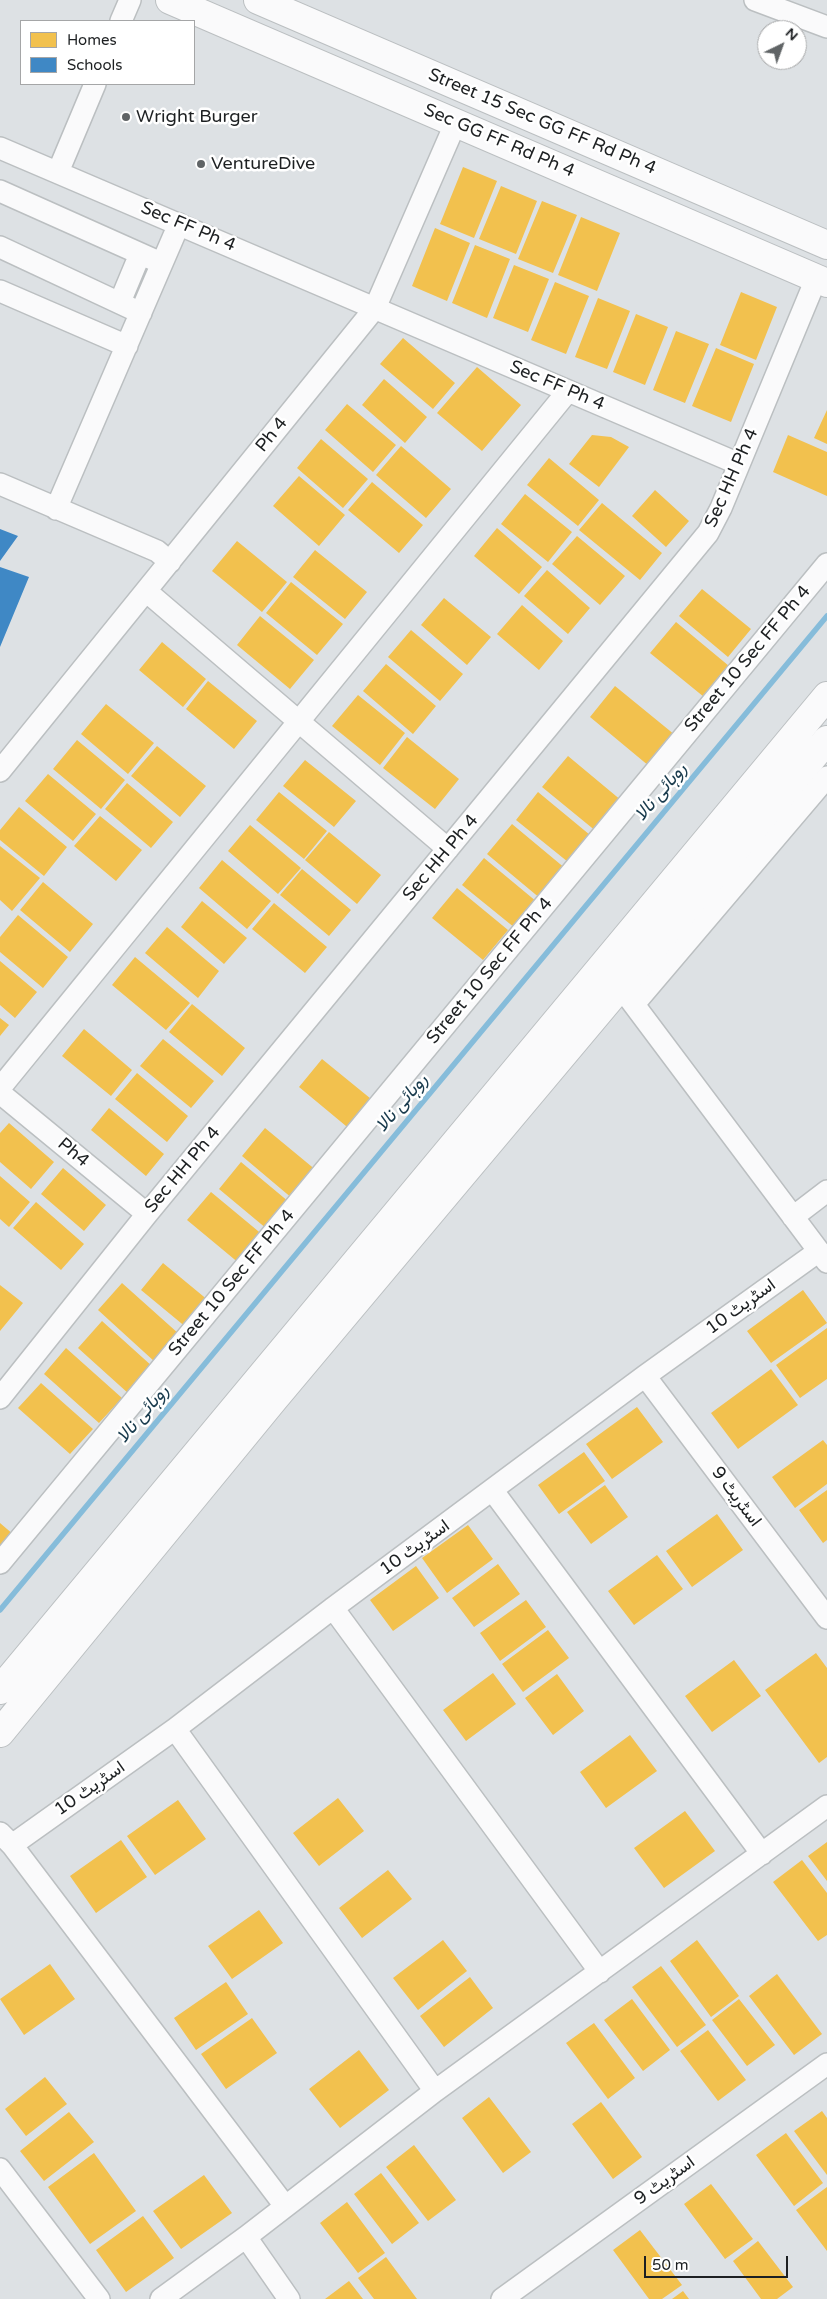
<!DOCTYPE html>
<html>
<head>
<meta charset="utf-8">
<style>
  body { margin:0 }
  #map { position:relative; width:827px; height:2299px; overflow:hidden; background:#dde1e4; font-family:"Varela Round",sans-serif }
  canvas { display:block }
  .legend { position:absolute; left:20px; top:20px; width:175px; height:65px; box-sizing:border-box; background:#fff; border:1px solid #a5a6a7; margin:0; padding:6px 9px; list-style:none; font-size:15px; color:#1d2022 }
  .legend li { display:flex; align-items:center; gap:10px; height:25px }
  .legend b { width:25px; border:1px solid #a5a6a7 }
  .north { position:absolute; left:757px; top:20px; width:50px; height:50px; box-sizing:border-box; background:#fff; border:1px solid #a5a6a7; border-radius:50%; rotate:42deg; font-size:14px; font-weight:700; line-height:20px; text-align:center; color:#1d2022 }
  .north::after { content:''; display:block; margin:auto; width:18px; height:22px; background:#606466; clip-path:polygon(50% 0,100% 100%,50% 72%,0 100%) }
  .scale { position:absolute; left:644px; top:2256px; width:144px; height:22px; box-sizing:border-box; border:2px solid #1d2022; border-top:0; padding-left:6px; font-size:15px; line-height:18px; white-space:nowrap; color:#1d2022; -webkit-text-stroke:4px #fff; paint-order:stroke }
</style>
</head>
<body>
<div id="map">
<canvas width="827" height="2299"></canvas>
<ul class="legend">
<li><b style="height:14px;background:#f2c14e"></b>Homes</li>
<li><b style="height:14px;background:#3f88c5"></b>Schools</li>
</ul>
<div class="north">N</div>
<div class="scale">50 m</div>
</div>
<script>
const context = document.querySelector('canvas').getContext('2d');
context.lineJoin = 'round';
function fill(path, color) {
  context.fillStyle = color;
  context.fill(path, 'evenodd');
}
function stroke(path, color, width, dash) {
  context.strokeStyle = color;
  context.lineWidth = width;
  context.lineCap = dash ? 'butt' : 'round';
  context.setLineDash(dash || []);
  context.stroke(path);
}
function label(font, color, halo, rows, align = 'center') {
  context.font = font + ' "Varela Round",Vazirmatn,sans-serif';
  context.lineWidth = 5;
  context.setLineDash([]);
  context.textBaseline = 'middle';
  context.strokeStyle = halo;
  context.fillStyle = color;
  for (const [text, x, y, turn = 0] of rows) {
    context.save();
    context.translate(x, y);
    context.rotate((+turn || 0) * Math.PI / 180);
    context.textAlign = isNaN(turn) ? turn : align;
    if (halo) context.strokeText(text, 0, 0);
    context.fillText(text, 0, 0);
    context.restore();
  }
}
fill(new Path2D(`
  M463,167L497,181L474,238L440,224Z
  M501,186L537,201L516,254L479,239Z
  M542,201L577,215L553,273L518,259Z
  M581,217L620,233L597,291L558,275Z
  M435,228L470,243L447,301L412,286Z
  M475,245L510,259L487,318L452,303Z
  M514,265L549,279L528,332L493,318Z
  M555,282L589,296L566,354L531,340Z
  M741,292L777,307L756,360L720,345Z
  M598,298L630,311L607,369L575,357Z
  M636,314L668,327L645,385L613,372Z
  M676,331L709,344L685,403L653,390Z
  M403,338L455,383L433,409L380,364Z
  M716,348L754,364L731,422L692,406Z
  M477,367L521,405L482,451L437,413Z
  M384,379L427,417L405,443L362,405Z
  M347,404L396,445L373,472L325,430Z
  M827,410V444L814,438Z
  M592,435L611,437L629,447L599,487L569,464Z
  M788,435L827,452V496L773,472Z
  M321,439L368,479L343,508L297,468Z
  M401,446L451,489L426,518L376,475Z
  M549,458L599,500L578,526L527,485Z
  M299,476L345,515L319,546L273,506Z
  M372,482L423,525L399,553L348,510Z
  M655,490L689,521L666,547L632,516Z
  M525,494L572,532L548,562L501,524Z
  M602,503L662,553L640,580L579,530Z
  M497,528L542,567L519,594L474,556Z
  M577,536L625,576L600,605L552,564Z
  M237,541L287,582L262,612L212,571Z
  M315,550L367,592L345,619L293,577Z
  M547,570L590,608L568,634L524,596Z
  M291,582L343,624L317,655L266,613Z
  M702,589L751,629L728,657L679,616Z
  M444,598L491,637L467,665L421,625Z
  M522,605L563,641L539,670L497,634Z
  M260,616L314,660L290,689L237,645Z
  M676,622L729,666L704,697L650,653Z
  M411,630L463,674L440,701L388,657Z
  M162,642L206,679L183,707L139,670Z
  M386,664L436,706L413,734L363,691Z
  M208,681L257,721L234,749L186,709Z
  M615,686L675,735L649,766L590,717Z
  M358,695L405,733L380,765L332,726Z
  M106,704L154,743L128,774L81,734Z
  M407,737L459,779L435,809L383,768Z
  M77,740L125,780L101,809L53,769Z
  M157,746L206,786L180,817L131,776Z
  M568,756L622,801L597,832L542,787Z
  M305,760L356,801L334,827L283,786Z
  M48,774L96,814L73,841L25,801Z
  M127,783L173,822L151,848L105,809Z
  M279,792L327,831L304,859L256,820Z
  M538,792L590,835L568,862L516,820Z
  M19,807L67,847L44,876L0,840V830Z
  M100,816L142,850L116,881L74,846Z
  M512,824L566,869L541,899L487,854Z
  M250,825L301,868L278,894L228,851Z
  M329,832L381,875L357,904L305,860Z
  M0,846L40,878L12,911L0,900Z
  M484,858L537,902L515,928L462,885Z
  M222,860L271,901L247,929L199,888Z
  M302,869L351,910L329,936L280,895Z
  M43,882L93,924L70,952L20,910Z
  M457,888L508,930L483,960L432,918Z
  M202,901L247,938L224,964L181,927Z
  M274,903L327,947L305,973L252,929Z
  M18,915L68,957L43,988L0,952V937Z
  M167,927L219,971L198,998L145,953Z
  M135,957L190,1003L166,1030L112,985Z
  M0,961L37,992L15,1018L0,1005Z
  M192,1004L245,1048L222,1076L169,1032Z
  M0,1018L9,1025L0,1036Z
  M84,1029L132,1070L111,1096L62,1056Z
  M163,1039L214,1081L191,1108L140,1066Z
  M322,1059L376,1103L352,1131L299,1087Z
  M137,1073L188,1116L167,1142L115,1099Z
  M109,1108L164,1154L146,1176L91,1130Z
  M9,1123L54,1162L31,1189L0,1162V1133Z
  M265,1128L317,1171L293,1199L242,1156Z
  M241,1162L289,1202L267,1229L219,1189Z
  M63,1168L106,1205L84,1231L41,1194Z
  M0,1176L30,1202L9,1227L0,1219Z
  M211,1192L264,1236L240,1264L187,1220Z
  M36,1202L84,1244L61,1270L13,1228Z
  M163,1263L209,1301L187,1328L141,1290Z
  M122,1283L179,1334L155,1362L98,1310Z
  M0,1285L23,1303L0,1331Z
  M803,1290L827,1323L771,1363L747,1331Z
  M102,1321L153,1367L129,1394L78,1348Z
  M827,1328V1379L800,1398L776,1365Z
  M66,1348L122,1398L99,1423L44,1374Z
  M771,1369L798,1405L738,1449L711,1413Z
  M41,1383L93,1429L70,1454L18,1408Z
  M637,1407L663,1442L612,1479L586,1444Z
  M823,1440L827,1445V1484L795,1508L772,1477Z
  M584,1452L605,1481L559,1514L538,1485Z
  M605,1485L628,1517L591,1544L567,1512Z
  M827,1490V1540L823,1543L799,1510Z
  M717,1514L743,1550L692,1587L666,1551Z
  M0,1523L14,1535L0,1552Z
  M468,1525L493,1559L447,1593L422,1558Z
  M657,1555L683,1589L634,1625L608,1591Z
  M498,1564L520,1594L474,1627L452,1598Z
  M416,1566L439,1598L393,1631L370,1600Z
  M526,1600L546,1627L500,1661L480,1633Z
  M548,1630L569,1658L523,1692L502,1664Z
  M816,1653L827,1668V1757L819,1763L765,1690Z
  M734,1660L761,1696L712,1732L685,1696Z
  M493,1673L516,1704L466,1741L443,1710Z
  M557,1674L584,1711L553,1735L525,1698Z
  M630,1735L657,1771L606,1808L580,1772Z
  M338,1798L364,1831L319,1866L293,1833Z
  M178,1800L206,1839L155,1875L127,1836Z
  M685,1811L715,1851L664,1888L634,1848Z
  M121,1840L147,1877L96,1913L70,1876Z
  M827,1842V1881L808,1856Z
  M802,1860L827,1893V1935L818,1941L773,1882Z
  M388,1870L412,1899L362,1938L339,1908Z
  M259,1910L283,1943L232,1979L208,1946Z
  M443,1940L467,1971L418,2010L393,1978Z
  M697,1940L739,1996L711,2017L670,1961Z
  M50,1964L75,1999L24,2035L0,1999Z
  M661,1966L706,2025L677,2047L632,1987Z
  M777,1974L822,2034L794,2055L749,1996Z
  M470,1977L493,2008L444,2047L420,2016Z
  M226,1982L248,2014L196,2050L174,2018Z
  M632,1999L670,2050L643,2071L604,2020Z
  M739,1999L775,2045L747,2066L712,2020Z
  M252,2018L277,2053L226,2089L201,2054Z
  M594,2023L635,2078L608,2099L566,2043Z
  M708,2030L746,2080L718,2101L680,2051Z
  M359,2050L389,2090L340,2128L309,2089Z
  M45,2077L67,2104L26,2136L5,2109Z
  M489,2097L531,2152L503,2173L462,2118Z
  M601,2102L642,2157L613,2179L572,2124Z
  M822,2111L827,2118V2175L794,2131Z
  M69,2112L94,2142L44,2181L20,2151Z
  M786,2133L823,2183L794,2206L756,2155Z
  M414,2145L456,2200L428,2221L386,2167Z
  M94,2153L136,2211L90,2244L48,2187Z
  M381,2173L419,2223L392,2244L354,2194Z
  M204,2175L232,2213L181,2249L153,2211Z
  M711,2184L753,2239L725,2259L684,2204Z
  M827,2187V2251L796,2210Z
  M347,2202L385,2253L358,2273L320,2223Z
  M143,2216L174,2258L126,2292L96,2250Z
  M640,2230L682,2285L662,2299H649L613,2250Z
  M758,2241L793,2287L777,2299H761L733,2261Z
  M386,2257L417,2299H374L358,2278Z
  M349,2281L363,2299H325Z
  M683,2291L689,2299H672Z`), '#f2c14e');
fill(new Path2D(`
  M0,529L18,536L0,561Z
  M0,567L29,577L0,647Z`), '#3f88c5');
stroke(new Path2D(`
  M0,1610L827,616`), '#86bcda', 5.5);
const minor = new Path2D(`
  M755,0L827,27
  M121,21L130,0
  M0,148L739,464
  M58,172L95,84
  M0,191L161,263
  M0,247L141,313
  M0,291L127,346
  M120,302L140,254
  M0,484L157,551L170,562
  M56,509L179,224
  M146,591L448,849
  M0,771L375,308L456,122
  M620,986L827,1262
  M635,1003L827,777
  M0,1088L568,391
  M0,1093L147,1214
  M793,1217L827,1191
  M645,1376L827,1618
  M0,1398L147,1214L708,533L721,508L816,279
  M493,1491L762,1854
  M0,1563L827,564
  M333,1608L600,1972
  M175,1729L435,2091
  M0,1833L12,1845L285,2206
  M12,1845L175,1729L333,1608L645,1376L819,1251
  M0,2169L99,2299
  M246,2237L289,2299
  M161,2299L246,2237L435,2091L827,1806
  M502,2299L827,2064`);
const major = new Path2D(`
  M170,0L827,283
  M258,0L827,245
  M0,1690L827,696
  M0,1733L274,1399L827,740`);
stroke(minor, '#bbbfc1', 24);
stroke(major, '#bbbfc1', 30);
stroke(minor, '#fafafb', 21);
stroke(major, '#fafafb', 28);
for (const [x, y, r, color] of [
  [126,117,5,"#606466"],
  [201,164,5,"#606466"]
]) {
  const dot = new Path2D();
  dot.arc(x, y, r, 0, 2 * Math.PI);
  context.fillStyle = color;
  context.fill(dot);
  stroke(dot, '#fff', 2);
}
label('18px', '#1d2022', '#fff', [
  ["Wright Burger",136,117],
  ["VentureDive",211,164]
], 'left');
label('18px', '#1d2022', '#fff', [
  ["Street 15 Sec GG FF Rd Ph 4",542,122,23],
  ["Sec GG FF Rd Ph 4",499,141,23],
  ["Sec FF Ph 4",188,227,23],
  ["Sec FF Ph 4",557,386,23],
  ["Ph 4",272,435,-51],
  ["Sec HH Ph 4",732,478,-66],
  ["Street 10 Sec FF Ph 4",748,659,-50],
  ["Sec HH Ph 4",441,858,-50],
  ["Street 10 Sec FF Ph 4",490,971,-50],
  ["Ph4",73,1153,40],
  ["Sec HH Ph 4",183,1170,-50],
  ["Street 10 Sec FF Ph 4",232,1283,-50],
  ["اسٹریٹ 10",741,1307,-36],
  ["اسٹریٹ 9",736,1497,53],
  ["اسٹریٹ 10",415,1548,-36],
  ["اسٹریٹ 10",90,1789,-35],
  ["اسٹریٹ 9",665,2181,-36]
]);
label('italic 19px', '#193b4d', '#fff', [
  ["روہائی نالا",661,792,-50],
  ["روہائی نالا",402,1103,-50],
  ["روہائی نالا",143,1414,-50]
]);
</script>
</body>
</html>
